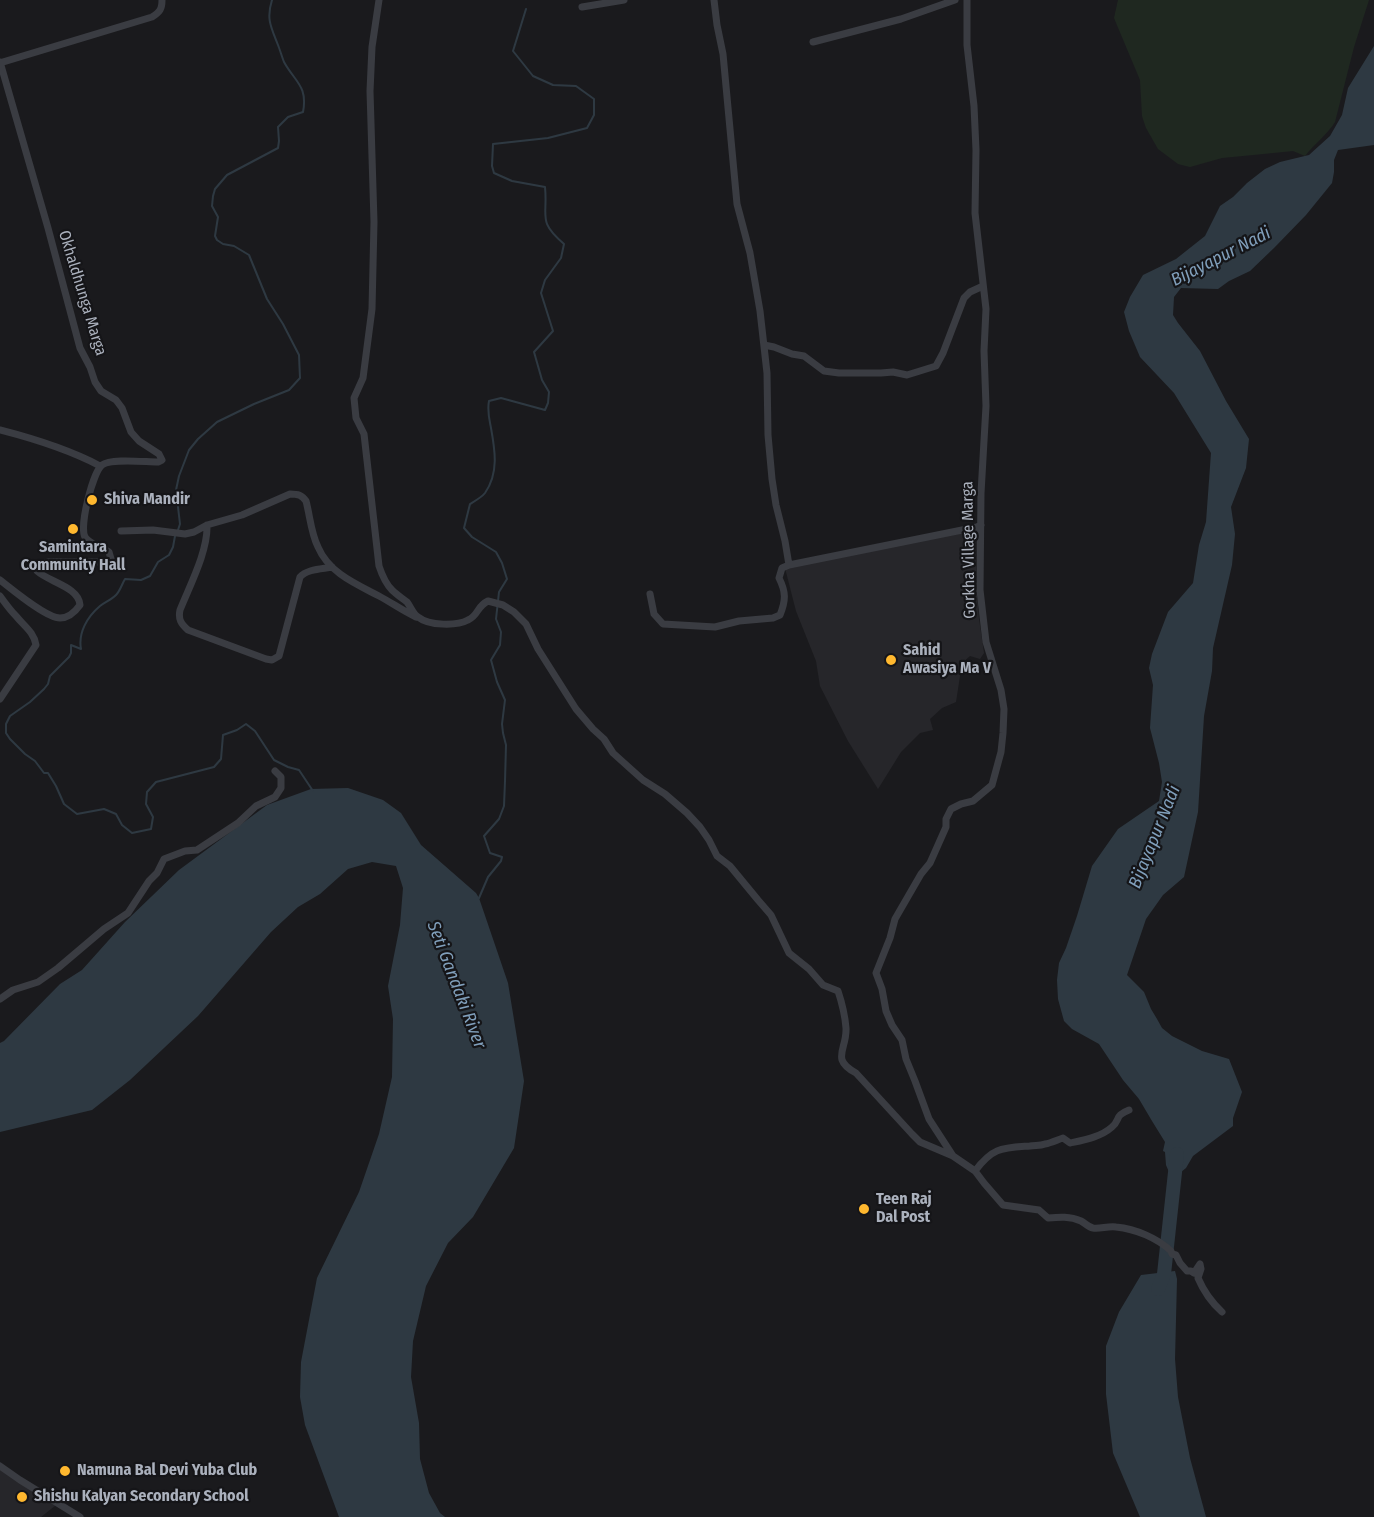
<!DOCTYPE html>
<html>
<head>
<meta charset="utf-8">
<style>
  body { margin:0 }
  canvas { display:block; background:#1a1a1d }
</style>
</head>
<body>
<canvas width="1374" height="1517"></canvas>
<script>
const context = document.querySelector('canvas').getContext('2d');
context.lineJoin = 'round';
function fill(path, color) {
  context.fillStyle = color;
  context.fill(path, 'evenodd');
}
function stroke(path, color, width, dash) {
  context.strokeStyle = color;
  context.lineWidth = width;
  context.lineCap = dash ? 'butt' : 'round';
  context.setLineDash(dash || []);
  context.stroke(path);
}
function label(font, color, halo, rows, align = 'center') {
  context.font = font + ' "Fira Sans Condensed",sans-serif';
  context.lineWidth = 4.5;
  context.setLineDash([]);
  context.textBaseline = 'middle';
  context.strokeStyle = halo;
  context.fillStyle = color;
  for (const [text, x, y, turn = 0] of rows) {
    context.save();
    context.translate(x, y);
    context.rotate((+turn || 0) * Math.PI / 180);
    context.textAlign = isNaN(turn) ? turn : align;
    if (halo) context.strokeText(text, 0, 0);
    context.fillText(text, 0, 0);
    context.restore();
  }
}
fill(new Path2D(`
  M977,530L976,583L979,619L984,653L980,659L970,656L962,663L956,702L942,708L930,719L933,730L920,733L901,752L878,789L848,741L820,686L816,661L796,611L785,568Z
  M0,1467L56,1505L41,1517H0Z`), '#26262a');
fill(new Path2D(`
  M1118,0H1369L1354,47L1335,122C1327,135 1314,144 1305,156L1293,151L1253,155L1222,158L1190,167L1178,164L1158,149L1146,128L1142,116L1140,80L1114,18Z`), '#1f2820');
fill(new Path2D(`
  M1374,46V145L1338,150L1334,160V172L1332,183L1306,215L1274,248L1250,271L1229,281L1218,289L1181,288L1174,297L1173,315L1178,323L1200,351L1226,401L1249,439L1246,468L1231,507L1235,534L1232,565L1213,648L1212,671L1204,716L1198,812L1184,877L1163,895L1146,919L1127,975L1144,992L1151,1009L1157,1019L1162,1028L1172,1036L1202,1051L1229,1059L1242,1092L1233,1118V1126L1193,1156L1186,1168L1181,1172H1169L1166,1165L1165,1152L1163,1151L1165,1142L1152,1121L1139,1099L1123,1080L1099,1044L1072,1029L1064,1021L1058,999L1057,980L1059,963L1066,948L1077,916L1092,866L1118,829L1159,801L1162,782L1159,763L1150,728L1153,685L1149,668L1152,654L1168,612L1193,583L1199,545L1206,522L1211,453L1174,393L1140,357L1129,331L1124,312L1130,297L1143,275L1176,259L1205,236L1220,206L1233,197L1247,183L1265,169L1280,162L1309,155L1330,136L1342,115L1348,88Z
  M348,788L383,800L401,813L421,845L476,893L479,898L508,983L524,1081L514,1148L473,1217L448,1243L426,1286L413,1341L411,1377L419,1423L420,1459L429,1493L440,1513L445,1517H339L305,1425L300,1397L301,1362L317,1278L359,1192L379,1134L392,1077L393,1019L388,986L400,925L403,888L396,866L372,862L348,869L320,894L298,907L271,932L198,1016L130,1080L92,1110L0,1132V1043L4,1041L60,984L82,970L125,922L179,870L267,805L311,789Z
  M1175,1271L1177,1279L1175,1359L1178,1397L1190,1458L1206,1517H1140L1113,1453L1106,1394V1346L1119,1312L1141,1275Z`), '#2e3942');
stroke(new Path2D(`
  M178,530L180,524L176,490L179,476L189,450L198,439L217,422L254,404L289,390L300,378L299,355L283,324L267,299L249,255L234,246L223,244L217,240L215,236L218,217L212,206L213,196L215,189L227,175L278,148L279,141L278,127L288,117L303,112C308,86 295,82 284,62C282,57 280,50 278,45C271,27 266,19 272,0
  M175,536L173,547L169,555L158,562L150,576L141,580L125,579C122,584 120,591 116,595C111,600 105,602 100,606C87,617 78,633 81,649L71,645V653L69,657L50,676L48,684L44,689L30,702L10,716L6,724V733L10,739L25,754L35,761L44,773H48L56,786L64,804L77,814L104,809L116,814L122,825L132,833L151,829L153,817L146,804L147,792L156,782L214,767L221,759L223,735L237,730L246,724L255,731L274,760L288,767L299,770L313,791
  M479,898L488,877L501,861L502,857L490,853L484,836L499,819L504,806L505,781L506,745L503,733L502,724L505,700L497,682L491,660L500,645L501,632L496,619L499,592L507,579L502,563L496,552L472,537L464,528L470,504C475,501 482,497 485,493C499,473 495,450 491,428C489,418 487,411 489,401L501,398L545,410L548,403L549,392L542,380L534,352L553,331L541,293L545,280L561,258L564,244C537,221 548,217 545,187L512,181L494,173L492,166L493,144L548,138L587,128L594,115V99L576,86L553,85L533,76L513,51L526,9`), '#2e3942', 2);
stroke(new Path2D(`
  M1158,1289L1164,1274L1177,1154`), '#2e3942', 14);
stroke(new Path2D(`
  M379,0L372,47L370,91L374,222L372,309L363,378L354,398L356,418L364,434L379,566C382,575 385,583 392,590C397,595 402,598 407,602C411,607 413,614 418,617C429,626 457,626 468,620C479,615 476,607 488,601L503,605L514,612L526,624L538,649L576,709L593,729L604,739L613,753L643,780L665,794L687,813L700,827L709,840L717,856L730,866L758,900L771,915L789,953L809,969L823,985L838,991C842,1003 845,1016 846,1028C847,1050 830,1059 856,1073L912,1134L920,1142L953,1156
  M967,0V45L974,106L976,150L975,213L986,309L984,351L986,406L981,493L980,590L986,642L1001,690L1004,709L1003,733L1001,752L992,785L973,801L961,804L951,809L946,819V827L930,863L921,874L895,919L890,938L876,973L882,989L886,1011L892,1025L902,1040L906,1059L915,1081L929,1119L953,1156L975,1171C993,1147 1002,1148 1030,1146C1035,1145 1040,1146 1045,1144C1051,1143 1057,1140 1063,1138L1070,1143C1084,1140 1101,1137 1112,1127C1121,1119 1114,1116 1129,1110
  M582,7L624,0
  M813,42L901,19L955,0
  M0,62L48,228L80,348L90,367L95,382L101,391L116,400L122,408L131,432L139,441L159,454L162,460L158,462C145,462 111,458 102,465C93,472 79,526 85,537C89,544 102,547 109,552L111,559L108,562H49L42,563L37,566V571C49,582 79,587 80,605C75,612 69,618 60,618C46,618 13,590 0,580
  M0,63L152,17C160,12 162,9 162,0
  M764,345L774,347L792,354L804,356L824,371L839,373H881L893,372L907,375L936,366L943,353L964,298L970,292L983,286
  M0,430C35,439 68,449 100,466
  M207,525C208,551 190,585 180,610C178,619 181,624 188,630L266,659L272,660L279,656L300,577C307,569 322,569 332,567
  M121,531L153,530L185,534L194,532L207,525L242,515L290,494C298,494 302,495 306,501C310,516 311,533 318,547C329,573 356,584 379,596C392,603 403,611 416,617
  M789,565L977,527L981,525
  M650,594L654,614L663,624L715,627L739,621L773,618L780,615C786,600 786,592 779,578L782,568L789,565L785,541L776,505L772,479L768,435L767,373L760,311L750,253L737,204L723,54L717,25L714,0
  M0,596C5,603 10,610 16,616C24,626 34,632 36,645L0,699
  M0,999L13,990L38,982L58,968L104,929L128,913L149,881L157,873L164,859L185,851L197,850L238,823L256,806L275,797L281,788V777L275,771
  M975,1171L984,1183L1003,1205L1039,1210L1048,1218C1059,1217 1070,1216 1081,1221C1085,1223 1088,1227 1093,1228C1100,1229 1108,1226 1116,1227C1136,1229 1157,1238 1171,1251L1172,1254L1176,1255L1180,1263L1187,1271H1191L1194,1273L1200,1264L1201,1269L1198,1278C1204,1292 1211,1302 1222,1312
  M0,1466L20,1480L80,1517`), '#3a3c42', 7);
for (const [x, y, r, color] of [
  [92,500,6,"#ffb82f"],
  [73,529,6,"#ffb82f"],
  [891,660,6,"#ffb82f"],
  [864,1209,6,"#ffb82f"],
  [65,1471,6,"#ffb82f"],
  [22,1497,6,"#ffb82f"]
]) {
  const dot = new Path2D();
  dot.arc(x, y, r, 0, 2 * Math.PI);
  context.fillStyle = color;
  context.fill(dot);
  stroke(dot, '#151518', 2);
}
label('16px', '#abb1bd', '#151518', [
  ["Okhaldhunga Marga",82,293,73],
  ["Gorkha Village Marga",969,550,-91]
]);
label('bold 16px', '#abb1bd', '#151518', [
  ["Shiva Mandir",104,500],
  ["Samintara",73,548,"center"],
  ["Community Hall",73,566,"center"],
  ["Sahid",903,651],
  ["Awasiya Ma V",903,669],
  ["Teen Raj",876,1200],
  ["Dal Post",876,1218],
  ["Namuna Bal Devi Yuba Club",77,1471],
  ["Shishu Kalyan Secondary School",34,1497]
], 'left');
label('italic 18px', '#809fbb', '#151518', [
  ["Bijayapur Nadi",1221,257,-27],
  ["Bijayapur Nadi",1155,837,-68],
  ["Seti Gandaki River",456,985,69]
]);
</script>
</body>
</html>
